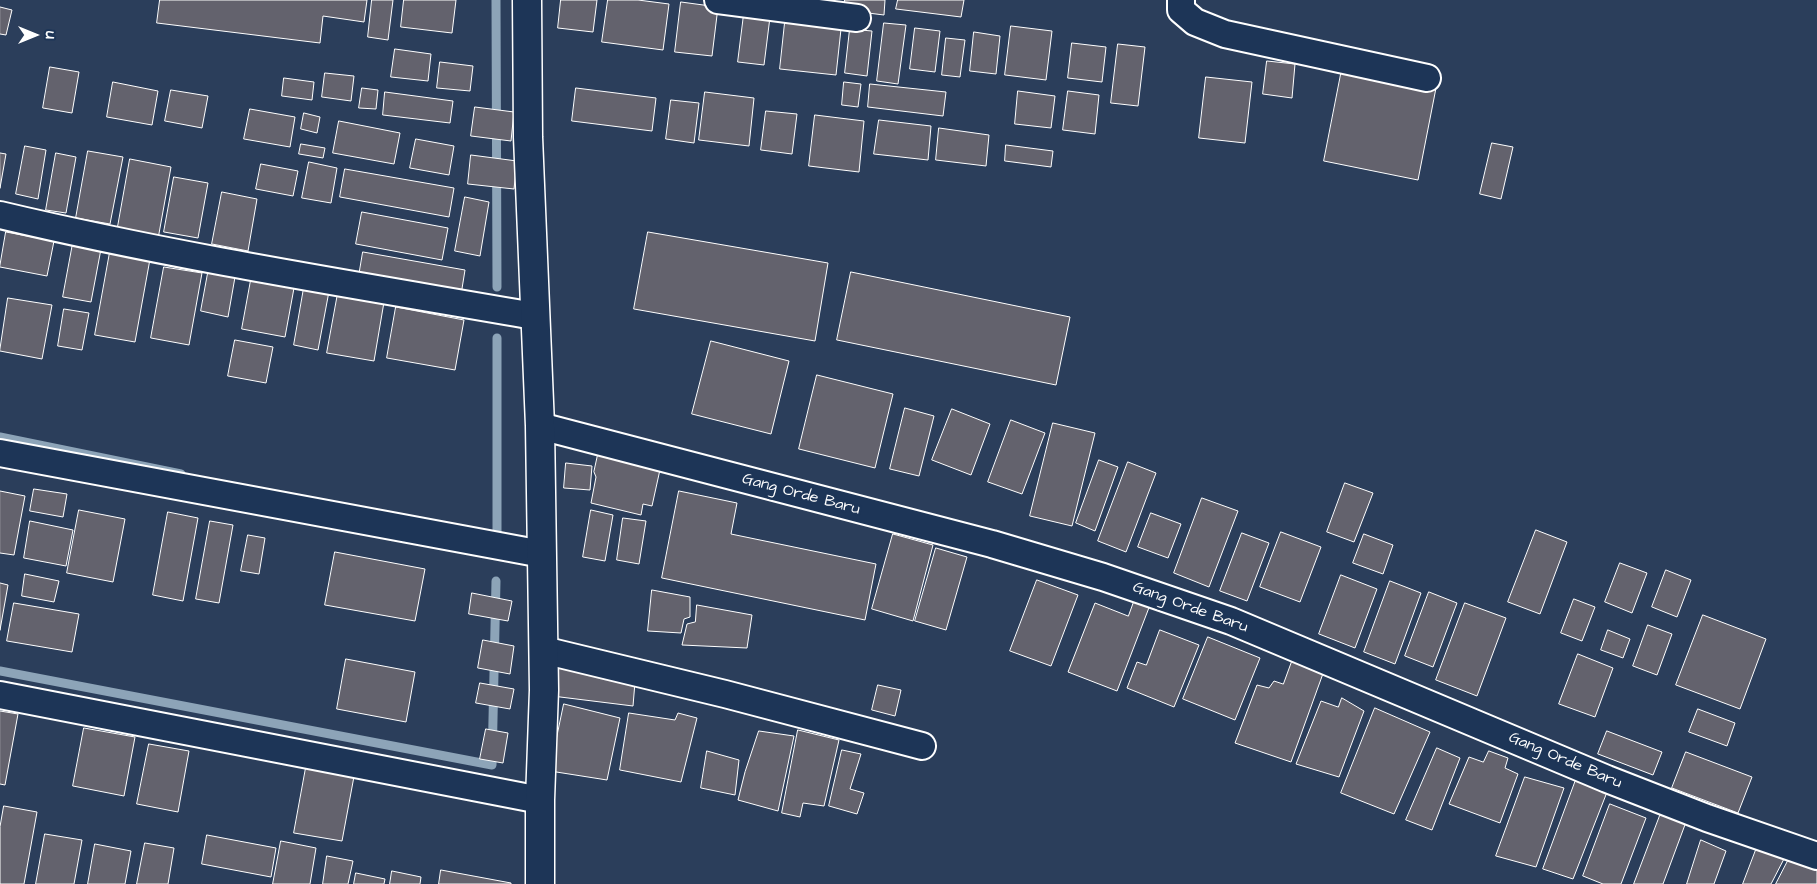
<!DOCTYPE html>
<html>
<head>
<meta charset="utf-8">
<style>
  body { margin:0 }
  #map { position:relative; width:1817px; height:884px; overflow:hidden; background:#2b3e5b; font-family:"Architects Daughter",sans-serif }
  canvas { display:block }
  .north { position:absolute; left:10px; top:10px; width:50px; height:50px; -webkit-text-stroke:4px #1d3557; paint-order:stroke; rotate:90deg; font-size:14px; font-weight:700; line-height:20px; text-align:center; color:#fff }
  .north::after { content:''; display:block; margin:auto; width:18px; height:22px; background:#fff; clip-path:polygon(50% 0,100% 100%,50% 72%,0 100%) }
</style>
</head>
<body>
<div id="map">
<canvas width="1817" height="884"></canvas>
<div class="north">U</div>
</div>
<script>
const context = document.querySelector('canvas').getContext('2d');
context.lineJoin = 'round';
function stroke(path, color, width, dash) {
  context.strokeStyle = color;
  context.lineWidth = width;
  context.lineCap = dash ? 'butt' : 'round';
  context.setLineDash(dash || []);
  context.stroke(path);
}
function fill(path, color) {
  context.fillStyle = color;
  context.fill(path, 'evenodd');
}
function label(font, color, halo, rows, align = 'center') {
  context.font = font + ' "Architects Daughter",sans-serif';
  context.lineWidth = 4.5;
  context.setLineDash([]);
  context.textBaseline = 'middle';
  context.strokeStyle = halo;
  context.fillStyle = color;
  for (const [text, x, y, turn = 0] of rows) {
    context.save();
    context.translate(x, y);
    context.rotate((+turn || 0) * Math.PI / 180);
    context.textAlign = isNaN(turn) ? turn : align;
    if (halo) context.strokeText(text, 0, 0);
    context.fillText(text, 0, 0);
    context.restore();
  }
}
stroke(new Path2D(`
  M496,0L497,287
  M497,338V540
  M0,437L181,474
  M0,671L492,765L496,581`), '#8da4b8', 9);
const building = new Path2D(`
  M160,0H367L364,22L323,16L320,43L157,23Z
  M372,0H393L388,40L368,37Z
  M404,0H456L452,33L401,27Z
  M561,0H597L593,32L558,28Z
  M608,0H638L669,4L663,50L602,42Z
  M845,0H885L884,15L844,10Z
  M898,0H964L961,17L896,9Z
  M681,2L718,7L712,56L675,52Z
  M0,7L12,10L6,35L0,34Z
  M786,13L842,20L836,75L780,69Z
  M744,14L770,17L764,65L738,62Z
  M884,23L906,25L898,84L877,81Z
  M1011,26L1052,31L1046,80L1005,75Z
  M915,28L940,31L935,72L910,69Z
  M850,29L872,31L867,76L845,73Z
  M974,32L1000,36L996,74L970,71Z
  M946,38L965,40L960,77L942,75Z
  M1072,43L1106,47L1102,82L1068,78Z
  M1118,44L1145,47L1138,106L1111,103Z
  M395,49L431,54L428,81L391,77Z
  M1267,61L1295,64L1292,98L1263,94Z
  M440,62L473,66L470,91L437,88Z
  M50,67L79,72L72,113L43,108Z
  M1342,69L1436,88L1418,180L1324,161Z
  M325,73L354,76L351,101L322,97Z
  M1206,77L1252,82L1245,143L1199,138Z
  M284,78L314,82L312,100L282,96Z
  M113,82L158,91L152,125L107,117Z
  M844,82L861,84L858,107L842,105Z
  M870,84L946,92L943,116L868,107Z
  M362,88L378,90L376,109L359,108Z
  M576,88L656,98L652,131L572,121Z
  M171,90L208,96L202,128L165,121Z
  M1018,91L1055,96L1051,128L1015,124Z
  M1068,91L1099,95L1095,134L1063,130Z
  M385,92L453,101L450,123L383,115Z
  M705,92L754,98L749,146L699,140Z
  M671,100L699,103L694,143L666,139Z
  M475,107L514,112L511,141L471,136Z
  M250,109L295,117L290,147L244,139Z
  M766,111L797,114L792,154L761,150Z
  M304,113L320,117L317,133L301,129Z
  M815,115L864,121L859,172L809,166Z
  M879,120L931,126L928,160L874,154Z
  M339,121L400,133L394,164L333,153Z
  M939,128L989,135L986,166L936,160Z
  M416,139L454,146L449,175L410,168Z
  M1492,143L1513,147L1501,199L1480,194Z
  M301,144L325,148L323,158L299,154Z
  M1006,145L1053,151L1051,167L1005,161Z
  M25,146L46,150L38,199L16,194Z
  M88,151L123,157L110,224L76,218Z
  M0,153L6,154L0,188Z
  M56,153L76,157L66,213L46,210Z
  M471,155L517,161L514,189L468,184Z
  M130,159L171,167L158,239L117,232Z
  M309,162L337,168L331,203L302,198Z
  M261,164L298,171L293,196L256,189Z
  M345,169L454,188L449,217L340,197Z
  M174,177L208,183L198,238L164,232Z
  M222,192L257,199L248,251L212,244Z
  M465,197L489,202L480,256L455,251Z
  M362,212L448,228L442,260L356,244Z
  M6,232L54,241L47,276L0,267Z
  M648,232L828,263L815,341L634,309Z
  M73,243L101,249L91,302L63,297Z
  M110,252L150,259L135,342L95,335Z
  M363,252L465,270L460,301L358,282Z
  M164,267L202,273L189,345L151,338Z
  M851,272L1070,317L1056,385L837,340Z
  M208,273L235,277L228,317L201,311Z
  M251,280L294,288L285,337L242,329Z
  M305,282L330,286L318,350L294,345Z
  M338,293L384,302L374,361L327,353Z
  M8,298L52,305L42,359L0,351Z
  M396,307L464,320L455,370L387,358Z
  M64,309L89,313L82,350L58,346Z
  M235,340L273,347L266,383L228,376Z
  M711,341L789,361L771,434L692,414Z
  M817,375L893,394L875,468L799,449Z
  M905,408L934,416L919,476L890,469Z
  M952,409L990,424L971,475L932,460Z
  M1011,420L1045,433L1022,494L988,482Z
  M1053,423L1095,433L1072,526L1030,516Z
  M599,450L661,465L652,506L643,504L641,515L591,503L596,477L594,472Z
  M1099,460L1118,467L1095,531L1076,523Z
  M1128,462L1156,473L1126,552L1098,541Z
  M566,463L592,466L590,490L564,488Z
  M1345,483L1373,493L1354,542L1327,532Z
  M34,489L67,494L63,517L30,511Z
  M0,491L25,496L14,555L0,553Z
  M679,491L737,503L731,534L876,564L865,620L662,578Z
  M1202,498L1238,511L1209,587L1174,573Z
  M79,510L125,519L113,582L67,573Z
  M591,510L613,515L605,561L583,557Z
  M168,512L198,518L183,601L153,595Z
  M1151,513L1181,524L1168,558L1138,547Z
  M623,518L646,521L639,564L617,560Z
  M30,521L73,530L66,566L24,558Z
  M210,521L233,525L219,603L196,599Z
  M1536,530L1567,542L1540,614L1508,602Z
  M1281,532L1321,547L1300,602L1260,587Z
  M1242,533L1269,543L1247,601L1220,591Z
  M893,534L933,545L913,621L872,609Z
  M1364,534L1393,545L1383,574L1353,563Z
  M248,535L265,538L259,574L241,571Z
  M936,548L967,557L946,630L915,621Z
  M335,552L425,569L415,621L325,605Z
  M1620,563L1647,573L1632,613L1605,602Z
  M1666,570L1691,580L1677,617L1652,607Z
  M25,574L59,581L54,602L22,596Z
  M1341,575L1377,589L1355,648L1319,634Z
  M1037,580L1078,595L1051,666L1010,651Z
  M1390,581L1421,593L1395,664L1364,652Z
  M0,583L8,585L0,630Z
  M652,590L690,597V617L684,619L681,633L648,631Z
  M1429,592L1457,603L1433,667L1405,656Z
  M472,593L512,601L508,621L469,614Z
  M1135,599L1150,605L1117,691L1068,672L1095,603L1128,616Z
  M1574,599L1595,607L1582,641L1561,633Z
  M14,603L79,614L72,652L7,641Z
  M1465,603L1506,618L1477,696L1436,680Z
  M697,605L752,615L747,648L682,645L687,624L695,622Z
  M1703,615L1766,639L1740,709L1676,685Z
  M1648,625L1672,634L1657,675L1633,666Z
  M1160,630L1199,645L1174,707L1127,688L1137,662L1146,665Z
  M1608,630L1630,639L1623,658L1601,650Z
  M1208,637L1260,658L1235,720L1183,699Z
  M483,640L514,646L510,674L478,668Z
  M1578,654L1613,668L1595,717L1559,704Z
  M1294,656L1325,668L1291,762L1235,743L1257,685L1269,688L1274,681L1283,684Z
  M346,659L415,672L406,722L337,709Z
  M555,666L635,682L633,706L552,696Z
  M480,683L514,689L510,709L476,703Z
  M878,685L901,690L895,716L872,710Z
  M1342,698L1364,711L1339,777L1296,764L1321,701L1338,707Z
  M564,704L620,718L607,780L550,771Z
  M1375,708L1430,732L1394,814L1341,793Z
  M1698,709L1735,723L1727,746L1689,732Z
  M0,711L18,714L5,785L0,784Z
  M629,713L675,720L678,713L697,718L681,782L620,770Z
  M84,728L135,737L124,796L73,786Z
  M486,729L508,733L503,763L480,759Z
  M798,730L839,740L824,806L803,803L800,817L782,813Z
  M759,731L794,736L778,811L738,800L745,772Z
  M1607,731L1662,752L1653,775L1598,754Z
  M149,744L189,751L178,812L137,804Z
  M1437,748L1460,758L1432,830L1406,820Z
  M842,750L861,754L850,789L864,793L857,814L829,806Z
  M707,751L739,760L735,795L701,788Z
  M1489,751L1508,758L1505,768L1518,774L1500,823L1449,804L1469,757L1483,762Z
  M1686,752L1752,777L1738,813L1672,788Z
  M307,762L355,771L342,841L294,833Z
  M1525,777L1564,788L1536,867L1496,856Z
  M1577,777L1609,787L1573,879L1543,869Z
  M1610,804L1646,818L1621,884H1603L1583,876Z
  M4,806L37,812L24,884H0V827Z
  M1661,813L1686,822L1663,884H1634Z
  M45,834L82,840L74,884H36Z
  M207,835L276,848L271,877L202,864Z
  M1701,840L1726,851L1714,884H1687Z
  M281,841L316,848L310,884H273Z
  M1759,842L1786,855L1771,884H1743Z
  M145,843L174,848L168,884H137Z
  M95,844L131,851L125,884H88Z
  M1791,855L1817,865V884H1776Z
  M327,856L353,861L348,884H323Z
  M441,870L511,883V884H439Z
  M392,871L421,877L420,884H390Z
  M356,873L385,879L384,884H354Z`);
fill(building, '#63626d');
stroke(building, '#fff', 1);
const street = new Path2D(`
  M718,0L857,18
  M1181,0V10L1195,22L1225,34L1427,78
  M0,215C176,257 356,285 534,316
  M540,426L992,544L1103,577L1231,621L1607,779L1707,818L1817,856
  M0,453L542,554
  M543,650L725,694L922,746
  M0,695L540,800`);
const primary = new Path2D(`
  M527,0L528,137L540,426L544,690L540,800V884`);
stroke(street, '#fff', 30);
stroke(primary, '#fff', 31);
stroke(street, '#1d3557', 26);
stroke(primary, '#1d3557', 28);
label('16px', '#fff', '#1d3557', [
  ["Gang Orde Baru",801,495,15],
  ["Gang Orde Baru",1190,608,20],
  ["Gang Orde Baru",1565,761,23]
]);
</script>
</body>
</html>
